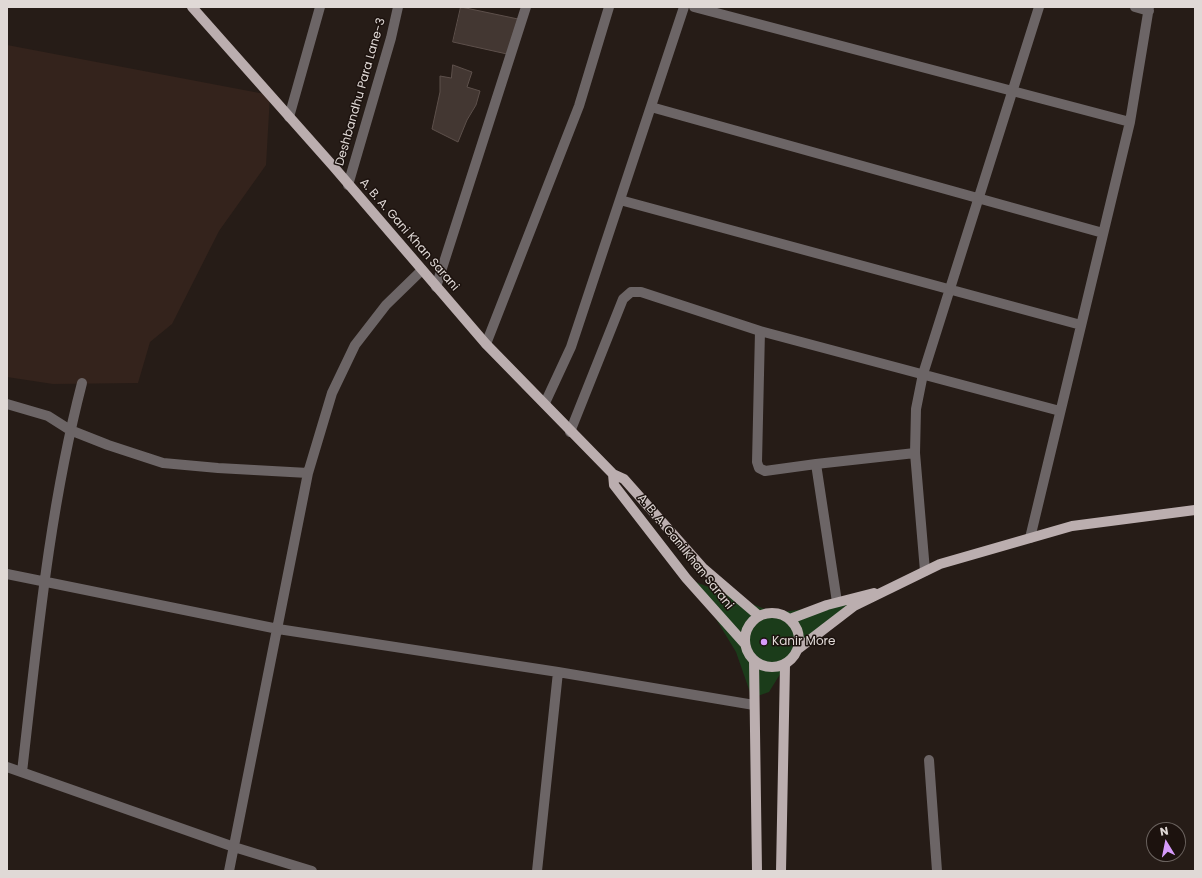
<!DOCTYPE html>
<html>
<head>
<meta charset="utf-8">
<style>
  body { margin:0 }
  #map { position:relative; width:1202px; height:878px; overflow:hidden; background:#261c17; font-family:Poppins,sans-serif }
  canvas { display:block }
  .frame { position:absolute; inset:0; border:8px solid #e0d9d6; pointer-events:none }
  .north { position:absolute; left:1146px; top:822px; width:40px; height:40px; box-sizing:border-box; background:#1c120e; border:1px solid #6a625e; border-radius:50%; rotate:350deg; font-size:11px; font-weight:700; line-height:16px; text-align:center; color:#e0d9d6 }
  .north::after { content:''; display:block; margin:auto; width:14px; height:18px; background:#d69bfa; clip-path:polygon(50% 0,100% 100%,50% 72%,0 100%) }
</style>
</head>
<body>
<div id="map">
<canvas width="1202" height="878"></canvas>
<div class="frame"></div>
<div class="north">N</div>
</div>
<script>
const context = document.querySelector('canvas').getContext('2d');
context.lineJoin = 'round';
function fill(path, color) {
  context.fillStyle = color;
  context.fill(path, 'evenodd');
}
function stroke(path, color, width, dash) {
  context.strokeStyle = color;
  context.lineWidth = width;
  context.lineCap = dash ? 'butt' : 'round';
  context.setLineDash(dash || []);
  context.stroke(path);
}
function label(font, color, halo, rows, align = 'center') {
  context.font = font + ' Poppins,sans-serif';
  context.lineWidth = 3;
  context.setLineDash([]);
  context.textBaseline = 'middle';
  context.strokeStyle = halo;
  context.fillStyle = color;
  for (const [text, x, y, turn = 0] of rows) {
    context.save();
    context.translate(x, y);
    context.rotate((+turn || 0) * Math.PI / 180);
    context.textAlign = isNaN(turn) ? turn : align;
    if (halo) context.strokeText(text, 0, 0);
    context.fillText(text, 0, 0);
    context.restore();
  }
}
fill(new Path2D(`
  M7,45L270,95L266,165L219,231L172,324L150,342L138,383L53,384L7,377Z`), '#34231c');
fill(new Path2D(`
  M693,581L775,613L856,602L799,650L782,671L769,692L752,698L736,652Z`), '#1b3c1a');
const building = new Path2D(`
  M461,7L518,19L507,54L453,42Z
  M453,65L472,72L467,87L480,91L476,105L467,120L458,142L432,129L440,92V76L451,78Z`);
fill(building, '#433732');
stroke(building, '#5d504b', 1);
stroke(new Path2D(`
  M694,7L1130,122
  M1135,7L1149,11
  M651,107L1103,233
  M289,117L320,7
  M348,185L391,38L398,7
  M620,200L1081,325
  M436,287L526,7
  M760,331L1060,411
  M486,344L579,106L609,7
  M545,403L571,347L684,7
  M7,404L48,416L70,430L108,445L163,463L218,468L308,473
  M570,432L623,299L631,292H641L760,331L757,462L759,468L765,471L816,464L837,602
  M816,464L915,453
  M1030,538L1130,122L1149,7
  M925,571L915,453L916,409L923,374L1039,7
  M7,574L278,629L558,672L754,705
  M929,760L937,871
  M7,767L234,847L312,871
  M22,772C37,642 49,510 82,383
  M229,871L308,473L332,393L355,345L386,305L422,270
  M537,871L558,672`), '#6c6566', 10);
stroke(new Path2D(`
  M192,7L333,166L486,344L613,474L624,479L703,568L759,616
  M613,474L614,485L686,578L744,643
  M745 640a27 27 0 1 1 54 0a27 27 0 1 1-54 0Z
  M790,619L827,605L874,593
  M798,649L854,606L940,564L1072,526L1195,510
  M754,661L757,871
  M781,871L785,665`), '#bbaeaf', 10);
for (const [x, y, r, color] of [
  [764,642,4,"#d69bfa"]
]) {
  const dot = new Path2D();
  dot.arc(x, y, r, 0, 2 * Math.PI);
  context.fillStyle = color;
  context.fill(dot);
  stroke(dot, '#1c120e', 1.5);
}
label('12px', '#e0d9d6', '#1c120e', [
  ["Deshbandhu Para Lane-3",361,92,-74],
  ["A. B. A. Gani Khan Sarani",409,235,49],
  ["A. B. A. Gani Khan Sarani",685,552,51]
]);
label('12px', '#e0d9d6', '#1c120e', [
  ["Kanir More",772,642]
], 'left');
</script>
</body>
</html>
